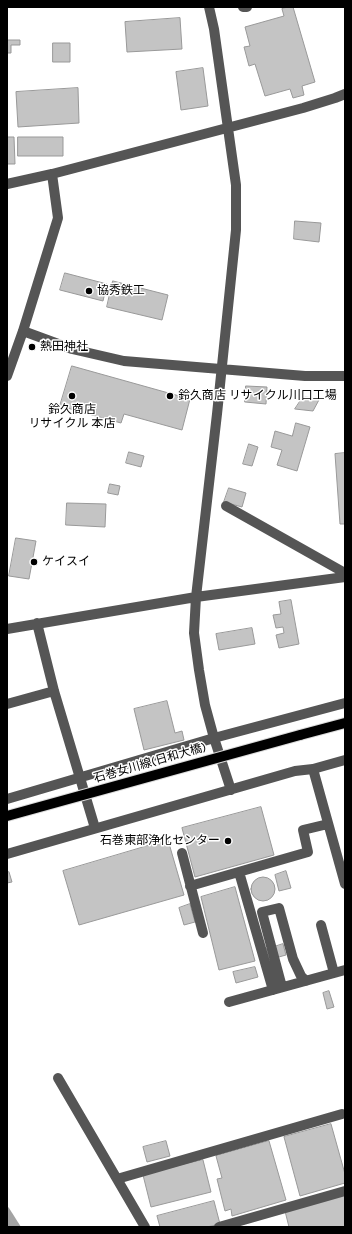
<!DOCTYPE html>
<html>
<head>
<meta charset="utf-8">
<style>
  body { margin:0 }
  #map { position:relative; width:352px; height:1234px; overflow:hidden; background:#fff; font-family:Karla,sans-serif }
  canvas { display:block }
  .frame { position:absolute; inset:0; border:8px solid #000; pointer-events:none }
</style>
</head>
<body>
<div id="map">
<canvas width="352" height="1234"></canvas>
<div class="frame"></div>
</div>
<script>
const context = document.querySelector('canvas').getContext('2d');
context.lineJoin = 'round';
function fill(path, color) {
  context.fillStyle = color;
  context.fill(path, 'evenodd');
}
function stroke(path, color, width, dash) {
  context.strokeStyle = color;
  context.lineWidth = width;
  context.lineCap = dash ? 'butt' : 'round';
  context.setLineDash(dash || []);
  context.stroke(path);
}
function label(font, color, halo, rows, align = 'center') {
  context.font = font + ' Karla,"Noto Sans JP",sans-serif';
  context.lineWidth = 3;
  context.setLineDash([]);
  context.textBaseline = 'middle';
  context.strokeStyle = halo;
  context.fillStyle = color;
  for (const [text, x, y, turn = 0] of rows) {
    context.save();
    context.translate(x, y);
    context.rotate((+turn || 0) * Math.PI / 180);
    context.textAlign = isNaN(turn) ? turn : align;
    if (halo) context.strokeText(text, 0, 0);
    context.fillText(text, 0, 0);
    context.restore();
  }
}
fill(new Path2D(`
  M7,1206L9,1208L21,1227H7Z`), '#a3a3a3');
const building = new Path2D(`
  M288,7H293L315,82L302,86L304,95L293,98L290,89L265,96L255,64L249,66L244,47L250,46L245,27L284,16L282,9Z
  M180,18L182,49L127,52L125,22Z
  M7,40H20V45H11V53H7Z
  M53,43H70V62H53Z
  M203,68L208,106L181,110L176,72Z
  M78,88L79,123L18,127L16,92Z
  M7,137H14L15,164H7Z
  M18,137H63V156H18Z
  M295,221L321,223L319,242L294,239Z
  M65,273L107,284L103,301L60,290Z
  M113,281L168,295L162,320L107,307Z
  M72,366L190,399L182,430L124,414L121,423L60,406Z
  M246,386L267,387L266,404L245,402Z
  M303,397L320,398L313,411L295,409Z
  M296,423L310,427L297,471L277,465L282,450L271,447L275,431L292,436Z
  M249,444L258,447L252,466L243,464Z
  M129,452L144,456L141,467L126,463Z
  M345,453V524H340L335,454Z
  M110,484L120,486L118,495L108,493Z
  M229,488L246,493L242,507L224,502Z
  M67,503L106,504L105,527L66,525Z
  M16,538L36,541L29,579L9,576Z
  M291,600L299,644L279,648L276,635L284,633L283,627L276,628L273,615L281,614L279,602Z
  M252,628L255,644L219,650L216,634Z
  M167,701L175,733L182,731L184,740L144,750L134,709Z
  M261,807L274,855L195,877L182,828Z
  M168,840L184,895L79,925L63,871Z
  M286,871L291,888L279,891L275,875Z
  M9,872L12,882L7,883V873Z
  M251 889a12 12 0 1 1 24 0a12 12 0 1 1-24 0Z
  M235,887L255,961L219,970L201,897Z
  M190,904L195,922L184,925L179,908Z
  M283,944L286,955L268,960L265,950Z
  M255,967L258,977L236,983L233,972Z
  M329,991L334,1007L327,1009L323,993Z
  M331,1124L345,1174V1183L300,1196L284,1137Z
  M166,1141L170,1156L147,1162L143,1147Z
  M269,1141L286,1200L232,1216L231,1209L225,1211L217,1179L222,1178L216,1156Z
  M203,1160L211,1192L151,1207L143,1175Z
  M345,1195V1227H289L285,1211Z
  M214,1201L220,1224L207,1227H160L157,1216Z`);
fill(building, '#c4c4c4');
stroke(building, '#999', 1);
const major = new Path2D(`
  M300,735L345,723`);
stroke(major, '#dbdbdb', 12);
stroke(new Path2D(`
  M209,7L214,29L236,185V230L217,414L196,597L194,633L199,670L205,705L214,738L231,790
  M243,7H247
  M7,184L52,174L303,108L335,98L345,94
  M23,331L72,349L124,361L305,376H345
  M7,376L23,331L58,218L52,174
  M226,506L345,573
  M37,623L54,691L95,828
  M7,629L196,597L345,577
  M7,704L54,691
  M313,769L345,884
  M7,799L214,738L345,703
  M182,853L203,933
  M7,854L295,771L313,769L345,760
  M239,872L273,990
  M190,886L308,852L303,830L328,824
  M321,925L334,973
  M282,987L262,912L279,908L293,959L301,976L306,981
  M229,1002L345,970
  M58,1078L145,1227
  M117,1179L342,1114
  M219,1227L345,1191`), '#555', 10);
stroke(major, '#000', 10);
const majorBridge = new Path2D(`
  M7,816L300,735`);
stroke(majorBridge, '#dbdbdb', 12, []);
stroke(majorBridge, '#000', 10);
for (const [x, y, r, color] of [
  [89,291,4,"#000"],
  [32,347,4,"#000"],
  [72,396,4,"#000"],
  [170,396,4,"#000"],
  [34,562,4,"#000"],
  [228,841,4,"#000"]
]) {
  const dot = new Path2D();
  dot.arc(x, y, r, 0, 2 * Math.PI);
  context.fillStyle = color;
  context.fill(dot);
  stroke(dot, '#fff', 1.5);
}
label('12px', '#000', '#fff', [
  ["協秀鉄工",97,291],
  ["熱田神社",40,347],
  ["鈴久商店 リサイクル川口工場",178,396],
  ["鈴久商店",72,410,"center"],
  ["リサイクル 本店",72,424,"center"],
  ["ケイスイ",42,562],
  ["石巻東部浄化センター",220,841,"right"]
], 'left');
label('12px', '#000', '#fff', [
  ["石巻女川線(日和大橋)",150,763,-16]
]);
</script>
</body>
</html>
